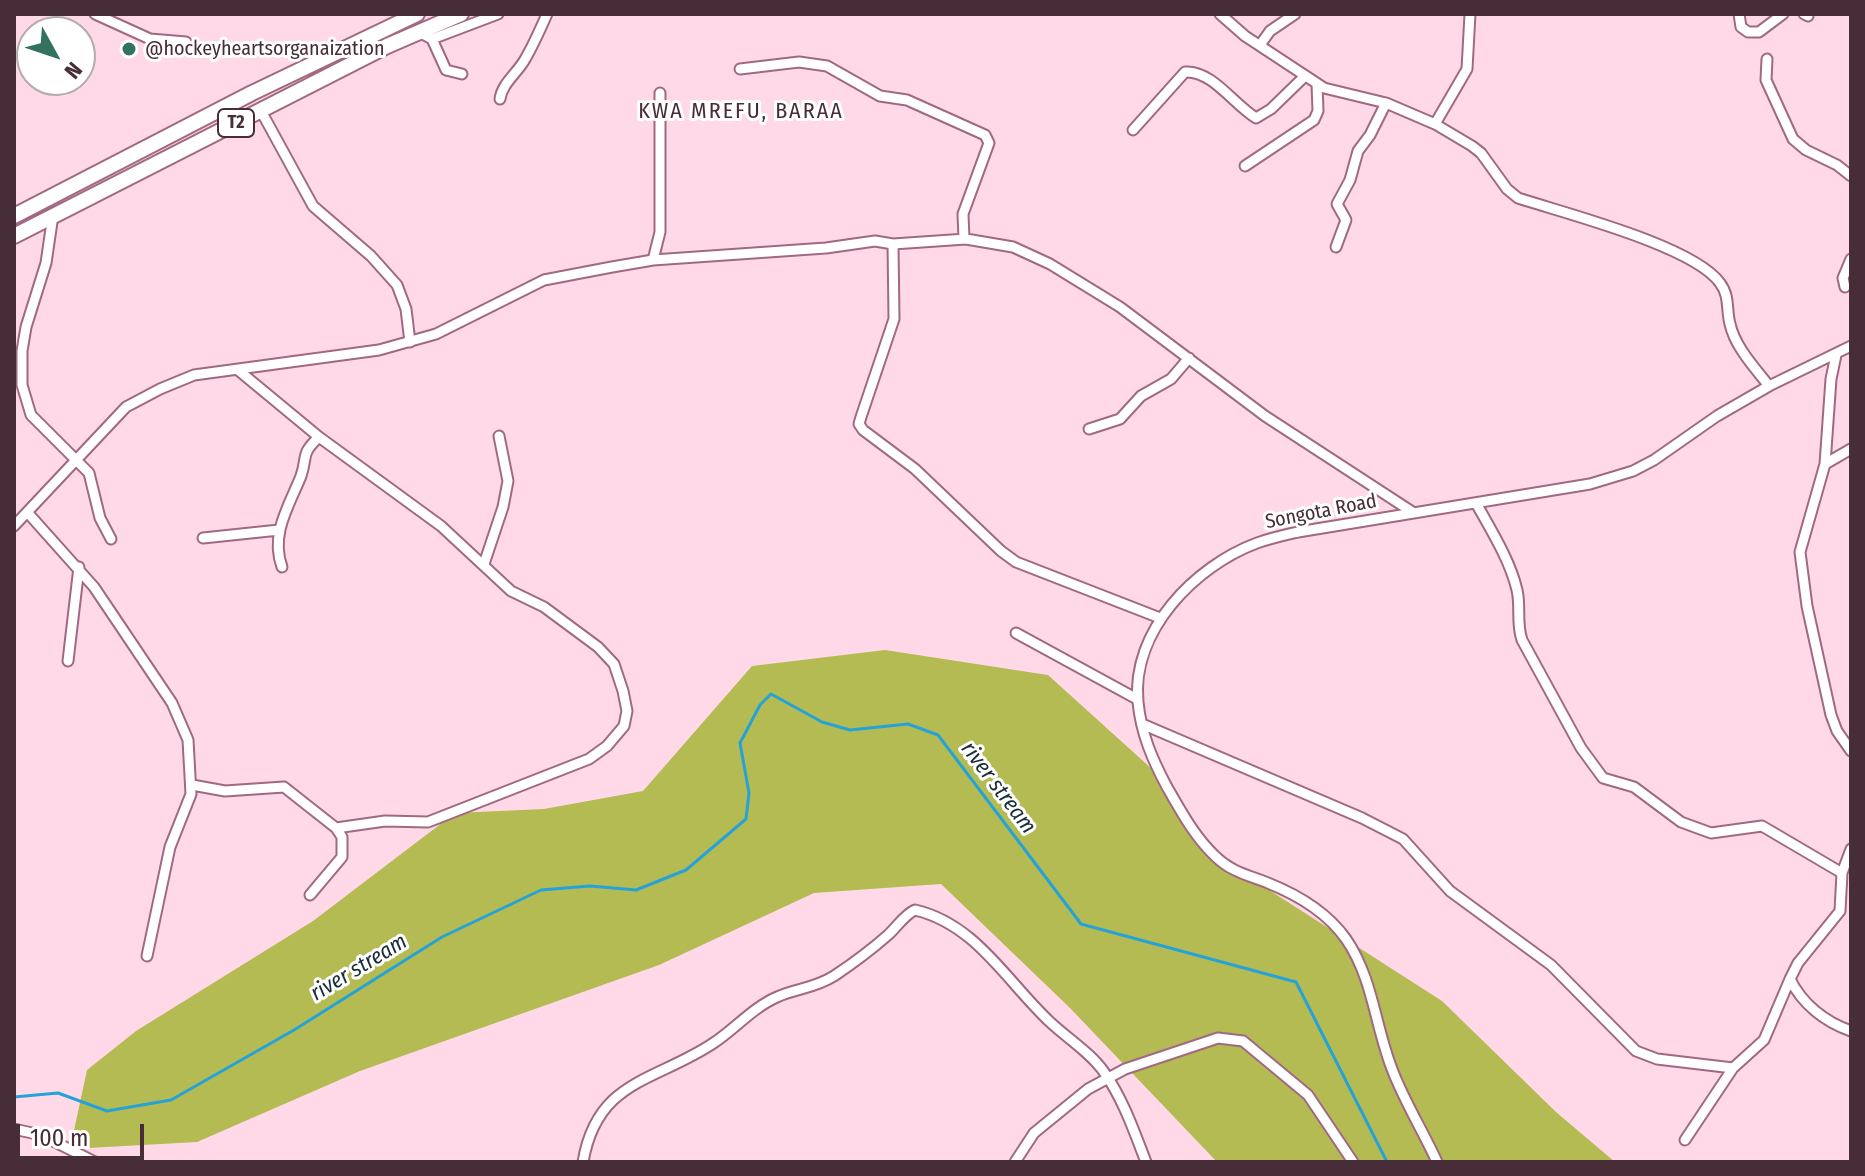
<!DOCTYPE html>
<html>
<head>
<meta charset="utf-8">
<style>
  body { margin:0 }
  #map { position:relative; width:1865px; height:1176px; overflow:hidden; background:#ffd9e8; font-family:"Fira Sans Condensed",sans-serif }
  canvas { display:block }
  .frame { position:absolute; inset:0; border:16px solid #462d37; pointer-events:none }
  .north { position:absolute; left:16px; top:16px; width:80px; height:80px; box-sizing:border-box; background:#fff; border:2px solid #b5abaf; border-radius:50%; rotate:130deg; font-size:22px; font-weight:700; line-height:32px; text-align:center; color:#462d37 }
  .north::after { content:''; display:block; margin:auto; width:28px; height:36px; background:#337260; clip-path:polygon(50% 0,100% 100%,50% 72%,0 100%) }
  .scale { position:absolute; left:16px; top:1124px; width:128px; height:36px; box-sizing:border-box; border:4px solid #462d37; border-top:0; padding-left:10px; font-size:24px; line-height:28px; white-space:nowrap; color:#462d37; -webkit-text-stroke:6px #fff; paint-order:stroke }
</style>
</head>
<body>
<div id="map">
<canvas width="1865" height="1176"></canvas>
<div class="frame"></div>
<div class="north">N</div>
<div class="scale">100 m</div>
</div>
<script>
const context = document.querySelector('canvas').getContext('2d');
context.lineJoin = 'round';
function fill(path, color) {
  context.fillStyle = color;
  context.fill(path, 'evenodd');
}
function stroke(path, color, width, dash) {
  context.strokeStyle = color;
  context.lineWidth = width;
  context.lineCap = dash ? 'butt' : 'round';
  context.setLineDash(dash || []);
  context.stroke(path);
}
function label(font, color, halo, rows, align = 'center') {
  context.font = font + ' "Fira Sans Condensed",sans-serif';
  context.lineWidth = 6;
  context.setLineDash([]);
  context.textBaseline = 'middle';
  context.strokeStyle = halo;
  context.fillStyle = color;
  for (const [text, x, y, turn = 0] of rows) {
    context.save();
    context.translate(x, y);
    context.rotate((+turn || 0) * Math.PI / 180);
    context.textAlign = isNaN(turn) ? turn : align;
    if (halo) context.strokeText(text, 0, 0);
    context.fillText(text, 0, 0);
    context.restore();
  }
}
fill(new Path2D(`
  M885,650L1048,675L1163,779L1213,854L1442,1001L1556,1112L1615,1162H1217L1070,1008L941,884L814,893L659,965L360,1071L197,1142L70,1149L87,1070L136,1031L313,921L455,813L544,809L643,791L752,666Z`), '#b4bb52');
stroke(new Path2D(`
  M14,1097L58,1093L107,1111L171,1100L294,1030L442,937L541,890L590,886L636,890L686,870L746,819L749,793L740,743L760,705L771,694L822,722L850,730L908,724L938,735L1081,924L1296,982L1387,1162`), '#25a3d8', 3);
const minor = new Path2D(`
  M95,14L150,39L186,42
  M1220,14L1245,36L1324,88L1386,103L1435,124L1472,146L1481,153L1507,189L1518,198C1564,213 1694,246 1720,283C1730,296 1726,309 1730,324C1735,347 1755,368 1769,386
  M1739,14L1741,27L1748,32H1759L1783,14
  M1804,14L1808,16
  M419,32L432,39L498,14
  M432,39L446,70L462,74
  M1260,45L1270,31L1295,14
  M1767,59L1766,80L1793,139L1806,150L1837,165L1851,176
  M740,69L799,62L827,66L880,96L907,100L985,135L989,143L963,214L964,239
  M500,99C502,84 516,74 524,61C533,46 540,30 547,14
  M261,111L313,206L371,256L397,285L406,309L410,342
  M1435,124L1467,69L1470,14
  M1133,130L1185,72C1212,70 1234,105 1256,118L1271,109L1305,76
  M1245,166L1314,120L1318,111L1317,84
  M53,215L46,263L26,327L22,351V385L31,415L89,473L100,518L111,539
  M893,244L894,319L861,417L859,424L863,430L915,469L1001,551L1016,562L1160,618
  M1336,247L1346,220L1337,204L1350,180L1358,151L1370,135L1386,103
  M653,260L660,232V93
  M1845,287L1843,278L1851,259
  M1836,355L1831,379L1825,464L1800,552L1807,606L1831,715L1837,731L1851,751
  M1089,429L1120,419L1141,396L1171,379L1189,358
  M1825,464L1851,449
  M1476,503C1491,530 1510,560 1517,590C1521,607 1516,623 1522,640L1581,748L1603,778L1634,787L1681,822L1711,833L1762,826L1842,873
  M27,512L94,587L172,703L188,740L191,794L170,847L147,956
  M14,526L126,407L160,389L194,375L379,350L436,334L544,280L612,267L653,260L826,248L875,241L893,244L966,239L1013,247L1050,264L1120,307L1265,416L1414,513
  M203,538L279,530
  M484,564L503,507L508,481L499,436
  M282,567C270,534 289,506 301,476C308,455 300,455 319,437
  M1016,633L1137,699
  M68,661L79,567
  M1142,724L1362,818L1403,839L1450,891L1551,965L1636,1051L1657,1059L1733,1068
  M192,785L225,791L284,787L336,828L385,821L428,822L589,759L607,746L624,726L627,711L623,691L614,664L598,647L544,607L511,591L441,526L319,437L238,370
  M1851,849L1842,873L1840,911L1798,963L1790,979C1802,1004 1825,1022 1851,1031
  M310,895L342,857V837L336,828
  M14,1129L41,1135L95,1162
  M1685,1140L1733,1068L1764,1040L1790,979
  M583,1162C597,1080 654,1082 712,1044C734,1030 752,1008 777,997C797,988 813,989 834,976C852,964 871,950 888,935C897,927 904,915 915,910C976,924 1007,982 1050,1022C1067,1038 1091,1053 1104,1072C1123,1099 1134,1131 1146,1162
  M1015,1162L1034,1133L1088,1089L1125,1069L1218,1038L1243,1041L1308,1095L1353,1162
  M1437,1162C1423,1131 1404,1101 1392,1069C1375,1026 1373,978 1346,939C1327,912 1298,895 1268,883C1248,875 1231,872 1215,856C1194,836 1181,811 1167,787C1152,759 1141,733 1138,702C1131,631 1195,566 1257,543C1271,538 1285,535 1298,532L1590,484L1633,471L1654,460L1717,416L1769,386L1851,346`);
const highway = new Path2D(`
  M14,216L252,93L417,14
  M14,236L387,46L461,14`);
stroke(minor, '#a16981', 13);
stroke(highway, '#a16981', 18);
stroke(minor, '#fff', 9);
stroke(highway, '#fff', 14);
for (const [x, y, r, color] of [
  [129,49,8,"#337260"]
]) {
  const dot = new Path2D();
  dot.arc(x, y, r, 0, 2 * Math.PI);
  context.fillStyle = color;
  context.fill(dot);
  stroke(dot, '#fff', 3);
}
for (const [x, y, w] of [
  [236,123,36]
]) {
  const box = new Path2D();
  box.roundRect(x - w / 2, y - 14, w, 28, 6);
  context.fillStyle = '#fff';
  context.fill(box);
  stroke(box, '#462d37', 2);
}
label('bold 18px', '#462d37', null, [
  ["T2",236,123]
]);
label('20px', '#462d37', '#fff', [
  ["@hockeyheartsorganaization",145,49]
], 'left');
label('20px', '#462d37', '#fff', [
  ["Songota Road",1321,512,-11]
]);
context.letterSpacing = '2px';
label('22px', '#462d37', '#fff', [
  ["KWA MREFU, BARAA",741,112]
]);
context.letterSpacing = '0px';
label('italic 22px', '#192d37', '#fff', [
  ["river stream",998,788,53],
  ["river stream",359,968,-31]
]);
</script>
</body>
</html>
